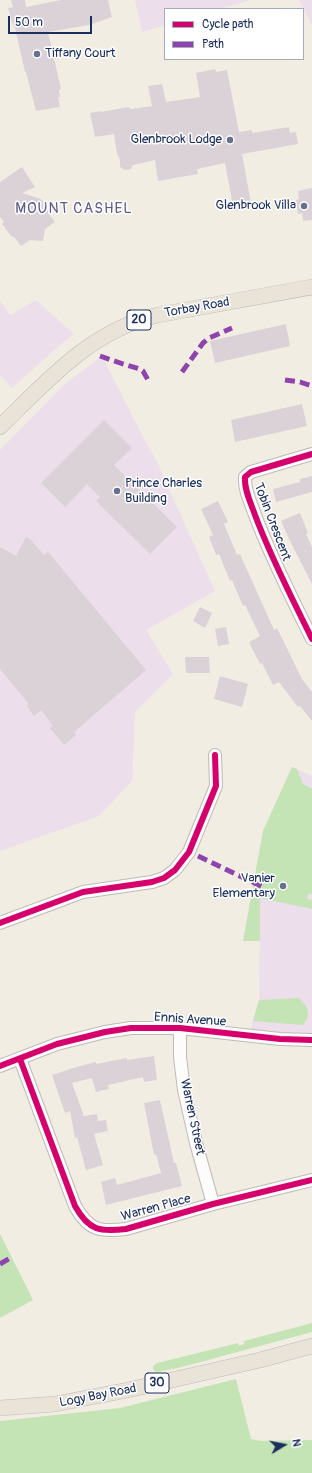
<!DOCTYPE html>
<html>
<head>
<meta charset="utf-8">
<style>
  body { margin:0 }
  #map { position:relative; width:312px; height:1473px; overflow:hidden; background:#f2ede3; font-family:Pangolin,sans-serif }
  canvas { display:block }
  .legend { position:absolute; left:164px; top:8px; width:140px; height:52px; box-sizing:border-box; background:#fff; border:1px solid #a4acbf; margin:0; padding:5px 7px; list-style:none; font-size:12px; color:#1b2f5e }
  .legend li { display:flex; align-items:center; gap:8px; height:20px }
  .legend b { width:20px; border:1px solid #a4acbf }
  .north { position:absolute; left:264px; top:1425px; width:40px; height:40px; -webkit-text-stroke:3px #fff; paint-order:stroke; rotate:80deg; font-size:11px; font-weight:700; line-height:16px; text-align:center; color:#1b2f5e }
  .north::after { content:''; display:block; margin:auto; width:14px; height:18px; background:#1b2f5e; clip-path:polygon(50% 0,100% 100%,50% 72%,0 100%) }
  .scale { position:absolute; left:8px; top:16px; width:84px; height:18px; box-sizing:border-box; border:2px solid #1b2f5e; border-top:0; padding-left:5px; font-size:12px; line-height:14px; white-space:nowrap; color:#1b2f5e; -webkit-text-stroke:3px #fff; paint-order:stroke }
</style>
</head>
<body>
<div id="map">
<canvas width="312" height="1473"></canvas>
<ul class="legend">
<li><b style="height:5px;background:#d6006c"></b>Cycle path</li>
<li><b style="height:5px;background:#8e44ad"></b>Path</li>
</ul>
<div class="north">N</div>
<div class="scale">50 m</div>
</div>
<script>
const context = document.querySelector('canvas').getContext('2d');
context.lineJoin = 'round';
function fill(path, color) {
  context.fillStyle = color;
  context.fill(path, 'evenodd');
}
function stroke(path, color, width, dash) {
  context.strokeStyle = color;
  context.lineWidth = width;
  context.lineCap = dash ? 'butt' : 'round';
  context.setLineDash(dash || []);
  context.stroke(path);
}
function label(font, color, halo, rows, align = 'center') {
  context.font = font + ' Pangolin,sans-serif';
  context.lineWidth = 3;
  context.setLineDash([]);
  context.textBaseline = 'middle';
  context.strokeStyle = halo;
  context.fillStyle = color;
  for (const [text, x, y, turn = 0] of rows) {
    context.save();
    context.translate(x, y);
    context.rotate((+turn || 0) * Math.PI / 180);
    context.textAlign = isNaN(turn) ? turn : align;
    if (halo) context.strokeText(text, 0, 0);
    context.fillText(text, 0, 0);
    context.restore();
  }
}
fill(new Path2D(`
  M135,0H251L220,9H165V25L142,32Z
  M299,0H312V25Z
  M36,300L74,334L60,345L12,388L0,375V301L10,315Z
  M102,356L144,439L156,460L215,591L146,630L173,674L135,712L132,781L99,816L0,851V450L64,385Z
  M292,767L312,776V1040L249,1035L259,1000L260,941H243L263,831Z`), '#ecdeea');
fill(new Path2D(`
  M292,767L297,769L303,784L312,789V894H308L307,899L312,900V909L260,898V941H243L263,831Z
  M298,998C308,1005 312,1015 303,1025L253,1021L259,1000Z
  M0,1234L33,1300L0,1318Z
  M312,1323V1332L178,1368L156,1372L153,1369V1366L157,1363L238,1343L239,1346L244,1344V1341Z
  M236,1379L251,1439L262,1441L312,1440V1473H0V1421L120,1408Z`), '#c5e4b5');
fill(new Path2D(`
  M11,0H25L26,7L61,0H108L112,17L89,25L48,32L61,89L59,90L60,97H58L60,107L36,111L26,72H25L15,28L13,25L8,8L13,7Z
  M215,69L216,72L227,70L239,132L252,130V133L289,127L290,133L296,132L298,144L242,154L251,203L245,204L246,209L234,211L225,163L197,169L198,174L158,181L155,160L133,165L131,169L125,170L120,167V160L117,153L114,134L95,137L90,113L101,111V112L128,107L131,109L152,106L148,86L162,84L166,102L200,97L196,73Z
  M22,167L35,187L22,193L41,199L49,209L48,213L55,222L45,229L43,241L30,240L21,246L15,238L11,236L2,224L4,222L0,217V182Z
  M312,188V220L303,221L302,213L298,214L296,200L299,199L298,191Z
  M286,324L290,346L215,363L210,341Z
  M302,404L307,426L235,442L231,420Z
  M104,420L132,448L114,465L177,527L150,554L96,501L100,497L87,484L65,507L41,483Z
  M312,476V492L276,502L273,489L300,482V479Z
  M218,501L228,522L224,524L237,555L240,554L274,630L277,628L302,679L312,692V721L300,706L298,707L279,682L273,685L262,663L260,664L249,642L260,636L245,605L243,606L232,580L230,581L219,554L216,555L209,537L213,535L201,509Z
  M300,513L308,533L306,534L312,547V584L290,541L281,521Z
  M26,537L31,540L44,555L48,552L146,670L74,732L76,735L64,745L50,728L53,726L41,710L34,716L27,706L29,704L0,669V547L16,556Z
  M200,607L212,613L205,628L193,621Z
  M226,627L229,644L218,646L215,629Z
  M185,657H209L210,673H186Z
  M220,676L248,684L242,707L214,699Z
  M154,1056L157,1080L144,1082L143,1077L108,1085L109,1089L96,1092L92,1078L72,1083L84,1116L97,1114L98,1121L106,1120L108,1131L94,1134L103,1165L86,1170L77,1137L75,1138L70,1111L65,1113L52,1075L73,1068L96,1062V1064L127,1058V1060Z
  M160,1100L174,1163H176L182,1186L106,1205L101,1182L115,1178L117,1185L161,1173L156,1154L154,1155L144,1103Z`), '#dbd2d7');
const minor = new Path2D(`
  M312,454L251,472L245,477C244,490 251,503 255,515C271,558 292,598 312,639
  M0,923L83,892L152,882L164,878L175,870L189,852L216,786L215,755
  M180,1028V1057L184,1090L196,1143L213,1204
  M20,1059L75,1206C89,1231 100,1232 126,1229L213,1204L312,1180
  M0,1066L57,1044L105,1032L131,1028H180L280,1039L312,1040`);
const major = new Path2D(`
  M0,427C47,381 91,330 158,315L312,287
  M0,1408L55,1404L128,1390L260,1360L312,1346`);
stroke(minor, '#bcbbba', 14);
stroke(major, '#bcbbba', 16);
stroke(minor, '#fdfcfb', 12);
stroke(major, '#eae4d8', 15);
stroke(new Path2D(`
  M100,356L123,364L140,369L143,371L148,380
  M182,372L203,343L209,338L232,328
  M285,380L300,382L312,386
  M198,856L263,887
  M0,1264L12,1257`), '#8e44ad', 5, [10, 5]);
stroke(new Path2D(`
  M312,454L251,472L245,477C244,490 251,503 255,515C271,558 292,598 312,639
  M0,923L83,892L152,882L164,878L175,870L189,852L216,786L215,755
  M20,1059L75,1206C89,1231 100,1232 126,1229L213,1204L312,1180
  M0,1066L57,1044L105,1032L131,1028H180L280,1039L312,1040`), '#d6006c', 6);
for (const [x, y, r, color] of [
  [37,54,4,"#66728d"],
  [230,140,4,"#66728d"],
  [304,206,4,"#66728d"],
  [117,491,4,"#66728d"],
  [283,886,4,"#66728d"]
]) {
  const dot = new Path2D();
  dot.arc(x, y, r, 0, 2 * Math.PI);
  context.fillStyle = color;
  context.fill(dot);
  stroke(dot, '#fff', 1.5);
}
for (const [x, y, w] of [
  [139,320,24],
  [157,1383,24]
]) {
  const box = new Path2D();
  box.roundRect(x - w / 2, y - 10, w, 20, 3);
  context.fillStyle = '#fff';
  context.fill(box);
  stroke(box, '#1b2f5e', 1);
}
label('bold 12px', '#1b2f5e', null, [
  ["20",139,320],
  ["30",157,1383]
]);
label('13px', '#1b2f5e', '#fff', [
  ["Tiffany Court",45,54,"left"],
  ["Glenbrook Lodge",222,140],
  ["Glenbrook Villa",296,206],
  ["Prince Charles",125,484,"left"],
  ["Building",125,499,"left"],
  ["Vanier",275,879],
  ["Elementary",275,894]
], 'right');
label('13px', '#1b2f5e', '#fff', [
  ["Torbay Road",197,308,-10],
  ["Tobin Crescent",272,522,69],
  ["Ennis Avenue",190,1020,4],
  ["Warren Street",192,1117,78],
  ["Warren Place",156,1208,-15],
  ["Logy Bay Road",98,1396,-11]
]);
context.letterSpacing = '1px';
label('15px', '#5b5a8a', '#fff', [
  ["MOUNT CASHEL",74,209]
]);
context.letterSpacing = '0px';
</script>
</body>
</html>
